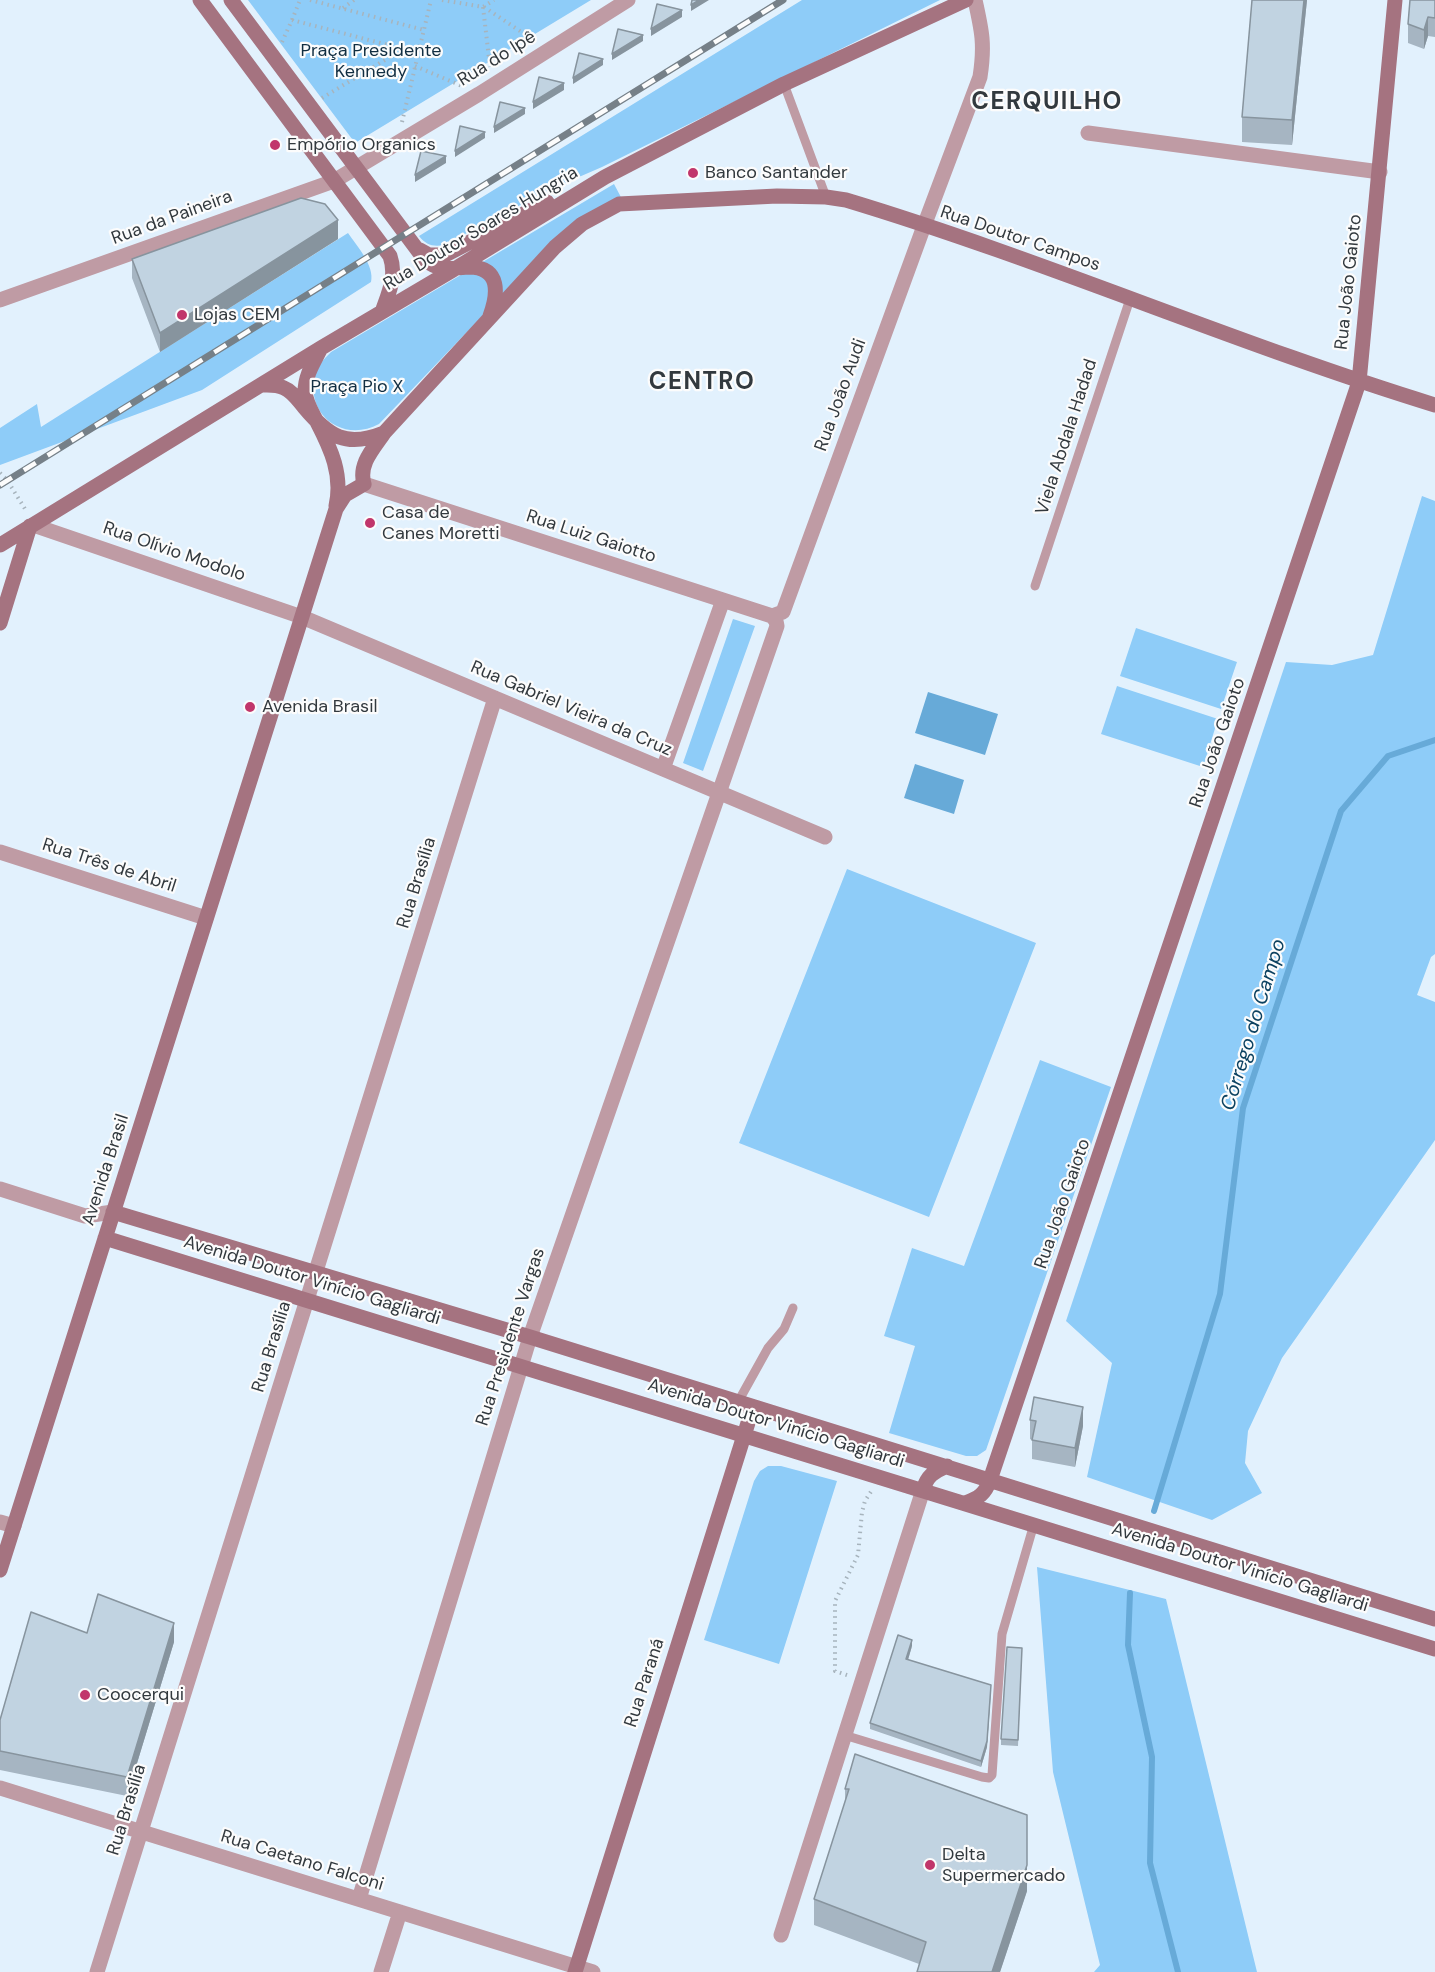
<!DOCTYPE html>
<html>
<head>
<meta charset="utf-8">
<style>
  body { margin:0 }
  canvas { display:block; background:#e2f1fd }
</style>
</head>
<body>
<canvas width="1435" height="1972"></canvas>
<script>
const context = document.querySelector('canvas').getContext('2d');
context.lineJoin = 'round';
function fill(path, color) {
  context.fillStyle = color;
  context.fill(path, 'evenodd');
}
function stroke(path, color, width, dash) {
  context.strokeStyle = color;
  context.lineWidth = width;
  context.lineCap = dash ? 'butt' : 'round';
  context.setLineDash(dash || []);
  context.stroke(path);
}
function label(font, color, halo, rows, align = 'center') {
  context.font = font + ' "DM Sans",sans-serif';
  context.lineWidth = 4.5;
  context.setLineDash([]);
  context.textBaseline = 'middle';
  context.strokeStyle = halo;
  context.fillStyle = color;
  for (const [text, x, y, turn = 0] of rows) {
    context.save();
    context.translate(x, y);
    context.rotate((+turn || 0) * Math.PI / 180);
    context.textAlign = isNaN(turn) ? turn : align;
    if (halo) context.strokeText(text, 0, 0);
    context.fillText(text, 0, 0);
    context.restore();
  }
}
fill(new Path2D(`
  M248,0H591L355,143Z
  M802,0H940L602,167L549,190L444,245C433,247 426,245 419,236Z
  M614,184L623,201L551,244L379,424C344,443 305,416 315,375C317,366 324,359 331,352Z
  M348,233C357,246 375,266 371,282L202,390L0,465V428L37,404L41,427Z
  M1422,496L1435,501V954L1431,957L1417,995L1435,1002V1140L1282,1358L1248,1431L1245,1463L1262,1493L1212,1520L1087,1477L1112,1363L1066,1321L1286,662L1332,665L1373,655Z
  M733,619L755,626L703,771L683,763Z
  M1136,628L1237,662L1221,709L1120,676Z
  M1117,686L1218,719L1203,767L1101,734Z
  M847,869L1036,943L929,1217L739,1143Z
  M1040,1060L1111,1087L986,1450L977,1456H966L889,1433L915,1346L884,1336L912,1248L964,1266Z
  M768,1466H781L837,1481L779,1664L704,1640L754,1481L760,1471Z
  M1037,1567L1166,1599L1257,1972H1094L1100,1965L1053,1772Z`), '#8eccf8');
fill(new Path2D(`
  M928,692L998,714L985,755L915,733Z
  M915,764L964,780L954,814L904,798Z`), '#67aad8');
stroke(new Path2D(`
  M1154,1511L1220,1294L1243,1108L1341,811L1388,756L1435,740
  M1130,1593L1128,1645L1152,1757L1150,1863L1178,1972`), '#67aad8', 6);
stroke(new Path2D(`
  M310,0L424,30
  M442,0L483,7L494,0
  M483,7L490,67
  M484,7L535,41
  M343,8L354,0
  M292,20L300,0
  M282,42L292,20L419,53
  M415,66L462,86
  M322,98L403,49
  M402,122L431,0
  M0,473L7,480L27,512
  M847,1675L835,1671V1601L858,1555L862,1512L865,1501L872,1490`), '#a7b4bd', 4, [1.5, 4.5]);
stroke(new Path2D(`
  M784,84L826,197
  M1035,586L1130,299
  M738,1402L768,1348L784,1329L793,1308
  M844,1735L982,1777L989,1778L992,1775L1002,1634L1034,1524`), '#bf9ba4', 9);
stroke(new Path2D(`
  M1088,133L1380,172
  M0,300L334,181L479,94L628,0
  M364,484L772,616
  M33,525L302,617L825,837
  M772,616L783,612L924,226L980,77C985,45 982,31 975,0
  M663,769L723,600
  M0,852L206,918
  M0,1189L85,1216L113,1212
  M0,1522L14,1526
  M0,1788L593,1972
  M359,1899L530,1337L777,626L776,621L772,616
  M781,1935L923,1490
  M97,1972L495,698
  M381,1972L400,1912`), '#bf9ba4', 15);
stroke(new Path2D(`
  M200,0L390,256C397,276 389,292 382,312
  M231,0L425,260C430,264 435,267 442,268C451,270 460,267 470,267C501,268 498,294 490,316
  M420,250L429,255H445L547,202
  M321,348C314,362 305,375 305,392C306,403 312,412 317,422C331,449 343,475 336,506
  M261,385C268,385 277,384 284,388C292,391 298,400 304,407C329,437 346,448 384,433
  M0,545L321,348L458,267L605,177L784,84L966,0
  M0,623L30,526
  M113,1212L530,1337L1435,1619
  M105,1238L1435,1649
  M923,1490C927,1476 933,1472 947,1466
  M965,1503C979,1498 985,1494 990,1480L1359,382L1395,0
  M0,1570L336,509L345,495L364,484C358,464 374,448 384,433L555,247L582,224L619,204L777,196L826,197L846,200C1045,260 1236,344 1435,405
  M575,1972L753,1407`), '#a57380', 15);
const rail = new Path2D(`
  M0,485L783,0`);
stroke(rail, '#768088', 7);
stroke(rail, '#fcfcfc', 4.5, [14]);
fill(new Path2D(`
  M1252,0H1307L1292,145L1242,142V117Z
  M1435,0V37L1428,36L1424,49L1408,43V24Z
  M338,239L160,352L132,278V259Z
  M1030,1420L1083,1426L1075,1467L1032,1459V1440L1030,1439Z
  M87,1633L174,1642L127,1796L0,1770V1720Z
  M912,1646L908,1660L991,1692L987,1747L981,1767L870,1729V1723Z
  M1022,1648L1018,1746L1001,1745V1739Z
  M855,1754L1027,1815V1891L1000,1972H917L919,1964L814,1925V1899L845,1803V1789Z`), '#a6b5c2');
fill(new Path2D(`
  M699,0H709L691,11V5Z
  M1304,0H1307L1292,145V120Z
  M682,10V17L651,36V29Z
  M1428,17V36L1424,49V30Z
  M643,35V41L612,60V54Z
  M603,59V65L573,84V78Z
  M564,83V90L533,109V102Z
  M525,108V114L494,133V127Z
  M485,132V138L455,157V151Z
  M446,156V163L415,182V175Z
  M338,220V239L160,352V333Z
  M1083,1407V1426L1075,1467V1448Z
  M174,1623V1642L127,1796V1777Z
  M912,1640V1646L906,1666V1659Z
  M991,1685L987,1747L981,1767V1761Z
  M1027,1865V1891L1000,1972H992Z`), '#87949e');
const building = new Path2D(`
  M692,0H699L691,5Z
  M1252,0H1304L1292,120L1242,117Z
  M1410,0H1435V18L1428,17L1424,30L1408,24Z
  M657,4L682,10L651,29Z
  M618,29L643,35L612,54Z
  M579,53L603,59L573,78Z
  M539,77L564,83L533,102Z
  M500,102L525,108L494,127Z
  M460,126L485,132L455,151Z
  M421,151L446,156L415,175Z
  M301,198L325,204L338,220L160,333L132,259Z
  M1034,1397L1083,1407L1075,1448L1032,1440L1036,1421L1030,1420Z
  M98,1594L174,1623L127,1777L0,1751V1720L31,1612L87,1633Z
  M898,1635L912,1640L906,1659L991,1685L987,1741L981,1761L870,1723Z
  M1007,1647L1022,1648L1018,1740L1001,1739Z
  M855,1754L1027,1815V1865L992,1972H917L926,1942L814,1899L849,1789H845Z`);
fill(building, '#c1d3e1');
stroke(building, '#87949e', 1.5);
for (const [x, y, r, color] of [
  [275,145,6,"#c1366b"],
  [693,173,6,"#c1366b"],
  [182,315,6,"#c1366b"],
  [370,523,6,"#c1366b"],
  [250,707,6,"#c1366b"],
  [85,1695,6,"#c1366b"],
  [930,1865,6,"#c1366b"]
]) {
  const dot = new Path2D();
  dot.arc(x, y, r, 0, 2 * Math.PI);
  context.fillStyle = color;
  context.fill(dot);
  stroke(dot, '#fcfcfc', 2);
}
label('18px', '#112e42', '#fcfcfc', [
  ["Praça Presidente",371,51],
  ["Kennedy",371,72],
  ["Praça Pio X",357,387]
]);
label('18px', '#32393e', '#fcfcfc', [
  ["Rua do Ipê",497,59,-32],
  ["Rua da Paineira",172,218,-20],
  ["Rua Doutor Soares Hungria",481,229,-31],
  ["Rua Doutor Campos",1020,239,19],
  ["Rua João Gaioto",1349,282,-84],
  ["Rua João Audi",841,395,-70],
  ["Viela Abdala Hadad",1067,437,-72],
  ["Rua Luiz Gaiotto",591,537,18],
  ["Rua Olívio Modolo",174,552,19],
  ["Rua Gabriel Vieira da Cruz",571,709,23],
  ["Rua João Gaioto",1218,743,-71],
  ["Rua Três de Abril",109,866,18],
  ["Rua Brasília",417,883,-73],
  ["Avenida Brasil",106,1170,-72],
  ["Rua João Gaioto",1063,1204,-71],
  ["Avenida Doutor Vinício Gagliardi",312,1281,17],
  ["Rua Presidente Vargas",511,1337,-72],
  ["Rua Brasília",272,1347,-73],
  ["Avenida Doutor Vinício Gagliardi",776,1424,17],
  ["Avenida Doutor Vinício Gagliardi",1240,1568,17],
  ["Rua Paraná",645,1683,-72],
  ["Rua Brasília",127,1810,-73],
  ["Rua Caetano Falconi",302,1861,17]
]);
label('18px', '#32393e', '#fcfcfc', [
  ["Empório Organics",287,145],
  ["Banco Santander",705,173],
  ["Lojas CEM",194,315],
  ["Casa de",382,513],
  ["Canes Moretti",382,534],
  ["Avenida Brasil",262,707],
  ["Coocerqui",97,1695],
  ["Delta",942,1855],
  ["Supermercado",942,1876]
], 'left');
label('italic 20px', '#0c4261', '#fcfcfc', [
  ["Córrego do Campo",1254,1025,-73]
]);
context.letterSpacing = '1.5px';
label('bold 24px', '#32393e', '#fcfcfc', [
  ["CERQUILHO",1047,103],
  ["CENTRO",702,383]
]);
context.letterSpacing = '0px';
</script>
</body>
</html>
